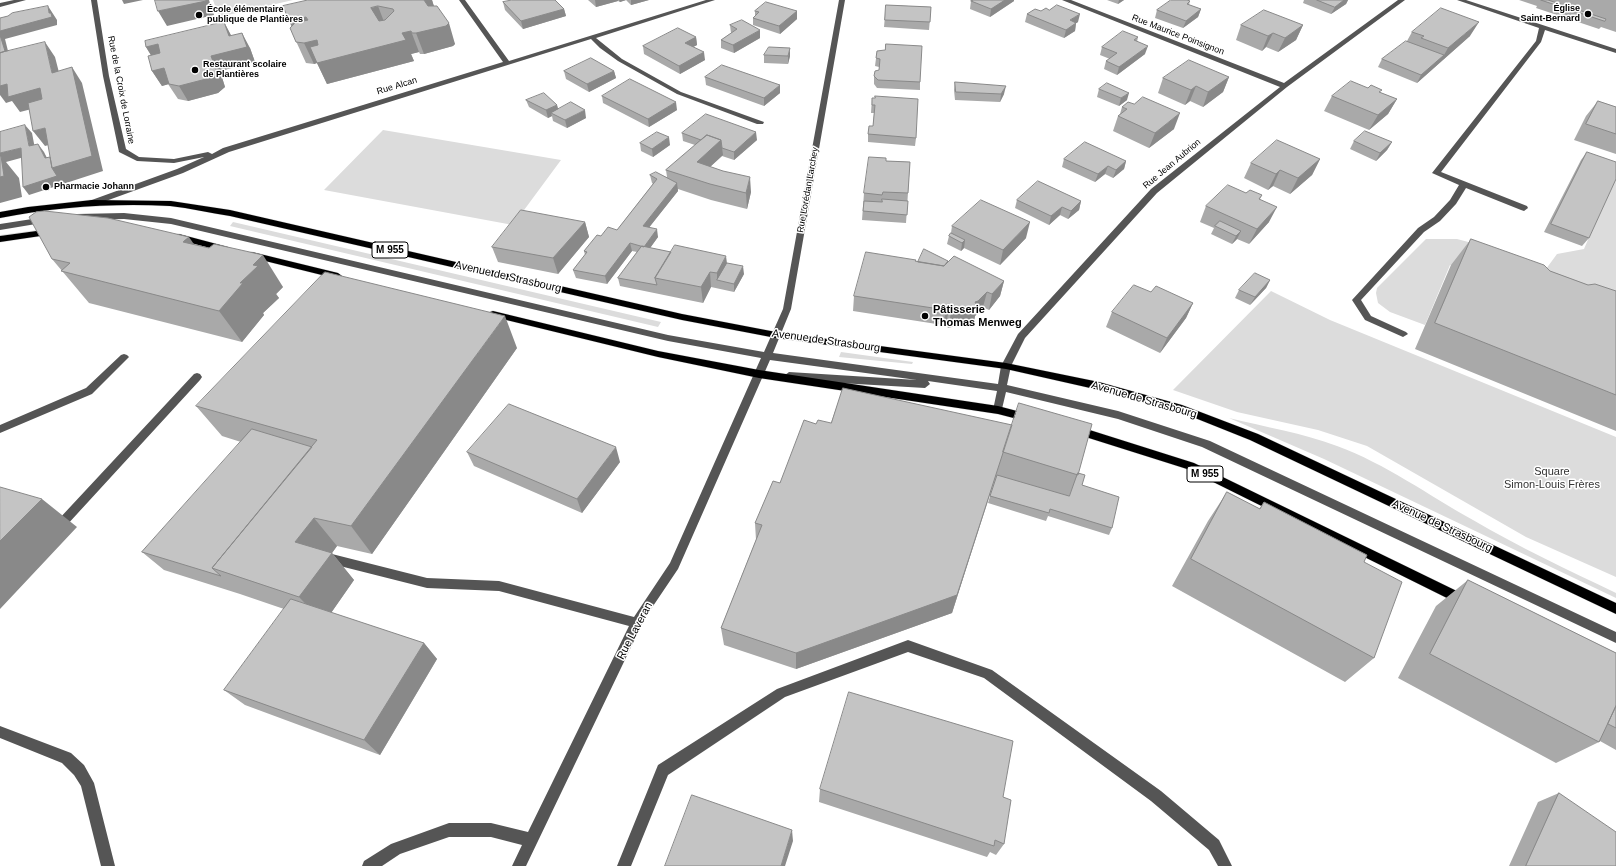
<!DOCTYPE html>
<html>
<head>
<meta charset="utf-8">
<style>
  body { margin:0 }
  canvas { display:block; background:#fff }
</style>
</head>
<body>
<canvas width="1616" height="866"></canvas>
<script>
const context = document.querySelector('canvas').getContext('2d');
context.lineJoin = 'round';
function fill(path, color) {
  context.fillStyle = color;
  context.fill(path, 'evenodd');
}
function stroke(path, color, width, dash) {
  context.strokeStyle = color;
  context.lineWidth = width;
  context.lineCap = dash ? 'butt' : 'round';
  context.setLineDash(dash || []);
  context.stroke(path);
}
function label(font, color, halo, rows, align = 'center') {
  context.font = font + ' Helvetica,sans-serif';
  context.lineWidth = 3;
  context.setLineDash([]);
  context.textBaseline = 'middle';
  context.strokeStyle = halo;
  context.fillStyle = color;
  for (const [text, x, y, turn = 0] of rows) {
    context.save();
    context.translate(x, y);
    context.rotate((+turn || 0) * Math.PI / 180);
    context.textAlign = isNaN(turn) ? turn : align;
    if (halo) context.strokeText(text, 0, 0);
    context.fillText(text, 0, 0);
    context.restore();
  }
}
fill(new Path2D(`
  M213,0H293L219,17Z
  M383,130L561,160L513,225L324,190Z
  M1616,174V317L1546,269L1557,254L1584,249Z
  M233,222L661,322L658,327L230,226Z
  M1426,239H1457L1510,253L1522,291L1450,265L1425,325L1390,312L1378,303L1376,293L1377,288Z
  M1271,291L1330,320L1616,437V577L1526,537L1367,446L1318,430L1237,412L1173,390Z
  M841,352L913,362L912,364L839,357Z
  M1229,418C1265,427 1303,433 1337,446C1386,464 1428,495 1473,520C1519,547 1568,570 1616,593V598L1324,459Z`), '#dcdcdc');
const major = new Path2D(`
  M92,200L171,201L230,210L682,314L776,332L1006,363L1099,382L1182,405L1258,434L1616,603V614L1250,440L1180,412L1099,390L1006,369L776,338L682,320L230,216C210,213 190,208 170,206C113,203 56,207 0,218V212L28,207Z
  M51,229L55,232L54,234L0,242V236Z
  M179,234L228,247L229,249L225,252L176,239L175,237L176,235Z
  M252,252L338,273L342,276L338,279L249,257L248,255L249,253Z
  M493,311L658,351L759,370L998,406L1032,415L1034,418L1032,421L1029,422L998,414L759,378L658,357L490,316L489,314L490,312Z
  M1077,426L1194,463L1467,596L1469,600L1467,604L1463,605L1459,604L1187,469L1073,433L1072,430L1073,427Z`);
stroke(major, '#dbdbdb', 1);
fill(new Path2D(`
  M14,0H26L0,7V3Z
  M91,0H97L109,76L126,149L139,157L174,159L208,152L212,154L223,148L503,62L459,0H465L509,61L706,0H715L596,38L622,59L681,92L764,122L763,124H757L677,94L618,61L600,48L591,39L229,152L183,173L92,206L88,203L89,201L177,169L204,157L174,163L137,161L119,152L103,76Z
  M839,0H845L791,309L773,353L998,384L1001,366L1018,334L1151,189L1280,87L1062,0H1071L1284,83L1398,0H1405L1287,87L1157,193L1025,338L1011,366L1007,385L1118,411L1210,441L1616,632V643L1202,447L1118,419L1006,392L1001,413H995L993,410L997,391L928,381L930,384L925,388L789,380L784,376L789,372L917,380L770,360L678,569L645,618L526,866H512L522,845L491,837H449L400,854L382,866H362L364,861L391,844L449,823H491L528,832L629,626L499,591L427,588L328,563L324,561L322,558L324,555L328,553L427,578L499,581L634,617L670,563L761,358L668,341L171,224L124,219L77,220L73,217L77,214L124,213L171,218L668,335L764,352L783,309Z
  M1457,0H1466L1616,49V53L1545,30L1541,42L1441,172L1527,206L1528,208L1524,211L1521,210L1466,188L1456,204L1440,221L1424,232L1361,300L1371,316L1406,332L1408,334L1403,337L1365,320L1352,300L1418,228L1434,217L1450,200L1459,185L1432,173L1536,41L1539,28Z
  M45,217L49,220L48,222L0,230V224Z
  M124,354L127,355L129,357L92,394L0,433V425L86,388L121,355Z
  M197,373L200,374L202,377L200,380L66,526L62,528L58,526L57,523L58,520L194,374Z
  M908,640L992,670L1161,791L1219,840L1232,866H1218L1209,850L1151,801L984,678L908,652L785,697L668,775L631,866H617L658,765L777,689Z
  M0,726L71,753L84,765L94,783L115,866H101L81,786L74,775L62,763L0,738Z`), '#555');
fill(major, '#000');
fill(new Path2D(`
  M308,0H432L434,6L455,44L453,46L424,54H420L419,52L411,54L414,61L327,84L317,63L314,64L306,63L290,28L292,26Z
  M588,0H649L631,5L626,0L620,2L618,1L596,7Z
  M972,0H1014V1L990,17L970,9L971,1Z
  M1107,0H1124L1118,4Z
  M1304,0H1348L1346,4L1331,14L1303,3Z
  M1519,0H1616V32L1601,27L1599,29L1536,8L1537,6Z
  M1190,1L1189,5L1201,9L1198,17L1183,28L1155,18L1157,10Z
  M503,2L564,9L566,16L523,29L505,10Z
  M886,5L931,7L929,30L884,27Z
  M755,11H797V19L780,34L753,25V18L755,16Z
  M1041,11L1078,22L1076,23L1075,31L1064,38L1025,22L1027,14Z
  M224,22L231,36L250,48L255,62L220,71L225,87L218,93L188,101L178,99L168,84L162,86L152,71L151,55L146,47Z
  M730,25L760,38L734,53L721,48V40L731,33Z
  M1241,25H1303L1296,40L1278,52L1266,47L1262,51L1236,40Z
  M1412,32L1470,36L1417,83L1378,67L1382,59L1407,41Z
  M696,37L697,45L693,47L705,60L680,74L644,54L643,46Z
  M1138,37L1137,42L1145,54L1117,75L1104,69L1106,61L1110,59L1100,55L1102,47Z
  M877,51L920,82V90L877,88L874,84V76L879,70V67L875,66Z
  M764,55L790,56L788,64L764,63Z
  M564,71H614L616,78L589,92L566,79Z
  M705,77L780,93L764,106L706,85Z
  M1229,77L1223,92L1203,107L1190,101L1185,105L1158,93L1163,78Z
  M955,82L1004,94L1000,102L955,100L954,90Z
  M1099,89L1127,100L1119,106L1097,97Z
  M1381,93L1397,99L1388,114L1369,130L1324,111L1332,96Z
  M602,96L677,110L649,127L603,103Z
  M872,98L916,138L915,146L868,142V134L873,126L874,113H871Z
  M526,100L557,105L558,109L586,118L567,128L553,121L552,116L548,118L529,107Z
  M1598,101L1616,107V154L1574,140L1586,116Z
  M1122,107L1174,129L1149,148L1113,131L1118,116L1120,114Z
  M682,133L757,140L734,160L722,156L710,167L751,192L747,209L711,200L678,189V191L649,227L658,237L650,248L727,263L744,274L734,292L711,287L703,303L620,286L618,278L637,252L632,251L607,284L576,278L573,270L585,255L584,251L601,236L617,230L653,184L652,183L650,175L667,177L666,170L695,145L683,141Z
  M1354,141L1392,142L1387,150L1376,161L1350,149Z
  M640,143L670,145L653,157L641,151Z
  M1587,152L1589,238L1582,246L1544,232L1581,160Z
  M1064,159L1126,161L1124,169L1113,178L1105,174L1095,182L1062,167Z
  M1320,159L1312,175L1290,194L1273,186L1268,190L1244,178L1251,163Z
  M886,161L910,162L906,223L862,220L864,193Z
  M1246,193L1262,195L1260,199L1269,222L1249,244L1237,239L1232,244L1211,234L1214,228L1200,222L1206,206Z
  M1017,200L1081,201L1079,210L1068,219L1060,215L1049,225L1015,208Z
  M585,222L589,237L558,274L498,262L492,247Z
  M952,226L1026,238L1000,265L964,248L961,251L947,244L949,236L951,233Z
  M1471,239L1550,271L1588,285L1616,291V431L1415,349L1451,265Z
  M194,245L283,287L276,294L279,298L263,313L264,315L242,342L89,303L52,259Z
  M916,261H948L1004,281L1000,296L989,310L983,307L975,316L974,321L948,328L946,324L943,325L853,311L854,296Z
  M1270,280L1266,288L1250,305L1235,298L1239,290Z
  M1151,292L1193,303L1186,318L1160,353L1106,327L1112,312Z
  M517,348L372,554L337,546L332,553L354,580L331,613L424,643L437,659L380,755L245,705L224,690L284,609L240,594L164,570L142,552L241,442L222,436L196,406Z
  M843,388L1078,473L1082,485L1112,528L1109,535L1048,516L1046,521L988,503L996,476L952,613L796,669L724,645L721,628L756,540L755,523L816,424L831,423Z
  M467,452L620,462L582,513L474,466Z
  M1227,492L1259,509L1264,502L1374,658L1345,682L1172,586L1208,521Z
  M1468,580L1616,653V750L1600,741L1599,742L1556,763L1398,678L1436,606Z
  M820,789L1003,797L1004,844L996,855L990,852L987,857L819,802Z
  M1559,793L1616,866H1509L1538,802Z`), '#a9a9a9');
fill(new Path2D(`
  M122,0H143L124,4Z
  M206,0H209L214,15L167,26L158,11Z
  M423,0H432L437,17L429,19Z
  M595,0H618V1L596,7Z
  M619,0H626L620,2Z
  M631,0H649L631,5Z
  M1005,0H1014V1L990,17L991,9Z
  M1119,0H1124L1118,4Z
  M1344,0H1348L1346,4L1331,14L1335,7Z
  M48,6L57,20V25L5,39L10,59L0,62V31L49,13Z
  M378,6L386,27L379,29L371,8Z
  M564,9L566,16L523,29L521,21Z
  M1201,9L1198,17L1183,28L1186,21Z
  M797,11V19L780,34L779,26Z
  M1080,14L1078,22L1069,28L1070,20Z
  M306,17L316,37L299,42L289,21Z
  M224,22L232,37L242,33L250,48L255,62L220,71L225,87L218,93L188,101L179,86L211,56L229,36Z
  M1479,22L1470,36L1417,83L1421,75L1444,55L1448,48Z
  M449,23L455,44L453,46L424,54L416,33Z
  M1076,23L1075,31L1064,38L1066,30Z
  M1303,25L1296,40L1278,52L1285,38Z
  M760,30V38L734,53L733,45Z
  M411,31L419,52L411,54L414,61L327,84L317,63L314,64L304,43L317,40L402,33Z
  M1273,33L1266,47L1262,51L1268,36Z
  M696,37L697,45L686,51L685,43Z
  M45,42L55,57L63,88L52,73Z
  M158,44L167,59L155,62L146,47Z
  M1148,46L1145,54L1117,75L1119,67Z
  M790,48V56L788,64V56Z
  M704,52L705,60L680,74L679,66Z
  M72,67L82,83L103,171L29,195L23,187L52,168Z
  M164,68L173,83L162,86L152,71Z
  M614,71L616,78L589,92L587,84Z
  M1229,77L1223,92L1203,107L1208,92Z
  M7,84L40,88L51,104L20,112L12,101L6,103L0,95V85Z
  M780,85V93L764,106V98Z
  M1006,86L1004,94L1000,102L1001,94Z
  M1196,86L1190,101L1185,105L1191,90Z
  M1129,93L1127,100L1119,106L1121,98Z
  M1397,99L1388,114L1369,130L1378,115Z
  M676,102L677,110L649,127L648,119Z
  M557,105L559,113H551L552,116L548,118L546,110Z
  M585,110L586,118L567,128L565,120Z
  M1180,113L1174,129L1149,148L1155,133Z
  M25,125L32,133L36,154L29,146Z
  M45,128L56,143L45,146L33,131Z
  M756,132L757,140L734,160V152Z
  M669,137L670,145L653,157L652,149Z
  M721,140L723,155L699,177L697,162Z
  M1392,142L1387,150L1376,161L1380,153Z
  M38,144L44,152L51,166L45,158Z
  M21,148L28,156L6,162L19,178L22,197L0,203V153Z
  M1320,159L1312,175L1290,194L1298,178Z
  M1126,161L1124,169L1113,178L1116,170Z
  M1108,166L1105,174L1095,182L1098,174Z
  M1280,170L1273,186L1268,190L1276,174Z
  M750,177L751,192L747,209L746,193Z
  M677,183L678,191L644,234L643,226Z
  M1081,201L1079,210L1068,219L1071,211Z
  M1062,207L1060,215L1049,225L1051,216Z
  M1277,207L1269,222L1249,244L1257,229Z
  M585,222L589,237L558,274L553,258Z
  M1030,222L1026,238L1000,265L1003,250Z
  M657,229L658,237L645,255L644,247Z
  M1241,231L1237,239L1232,244L1236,236Z
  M189,237L211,269L183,242Z
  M965,240L964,248L961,251L962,243Z
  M630,243L632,251L607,284L605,276Z
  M263,255L283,287L276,294L279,298L263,313L264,315L242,342L219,311L240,283L253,265Z
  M726,256L728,271L717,280V273Z
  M743,266L744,274L734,292V284Z
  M710,272L711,287L703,303L701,287Z
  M1270,280L1266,288L1250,305L1255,297Z
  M1004,281L1000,296L989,310L992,294Z
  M987,292L983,307L975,316L974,321L948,328L951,313L975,302Z
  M1193,303L1186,318L1160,353L1167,338Z
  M949,309L946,324L943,325L946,310Z
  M505,316L517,348L372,554L351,526Z
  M616,447L620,462L582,513L577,499Z
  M1002,455L952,613L796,669V653Z
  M42,499L77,527L0,609V541Z
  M314,518L337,546L332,553L354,580L324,623L299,597L295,542Z
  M424,643L437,659L380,755L364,740Z
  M792,830L793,841L785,866H781Z`), '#898989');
const building = new Path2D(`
  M155,0H206V1L158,11Z
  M308,0H424L428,6H437L449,23L446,26L416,33H412L411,31L402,33L406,40L317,63L310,47L318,45L317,40L304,43L296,42L290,28L295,23L308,20L306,17L289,21L283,6ZM378,6L393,9L394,11L385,20L379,21L371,8Z
  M512,0H555L564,9L521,21L503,2Z
  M974,0H1005L991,9L971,1Z
  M1171,0H1187L1190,1L1187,4L1201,9L1186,21L1157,10Z
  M1317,0H1344L1335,7Z
  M1541,0H1548L1606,19L1605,21Z
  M766,2L797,11L779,26L753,18L759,12L755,11Z
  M886,5L931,7L930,22L885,20Z
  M1057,5L1080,14L1070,20L1076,23L1066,30L1027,14L1035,9L1041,11L1046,8L1049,10Z
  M48,6L49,13H51L52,17L0,31V18L8,16L12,13Z
  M1441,8L1479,22L1448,48L1421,38L1424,36L1412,32Z
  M1264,10L1303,25L1285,38L1273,33L1268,36L1241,25Z
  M742,20L760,30L733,45L721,40L737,29L730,25Z
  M224,22L229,36L242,33L247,47L211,56L217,72L210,78L179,86L169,84L164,68L152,71L148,56L160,53L158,44L146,47L145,41Z
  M678,28L696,37L685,43L704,52L679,66L643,46Z
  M1123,31L1138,37L1134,40L1148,46L1119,67L1106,61L1117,53L1102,47Z
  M0,35L5,51L0,53Z
  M1406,41L1444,55L1421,75L1382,59Z
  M45,42L52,73L72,67L92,156L52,168L45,128L33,131L28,103L42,99L40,88L8,97L7,84L0,86V53Z
  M886,44L922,46L920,82L878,80L874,76L875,71L879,70L880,59L876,58L877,51L885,50Z
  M769,47L790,48L788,56L764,55Z
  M591,58L614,71L587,84L564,71Z
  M1189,60L1229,77L1208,92L1196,86L1191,90L1163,78Z
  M722,65L780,85L764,98L705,77Z
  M630,79L676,102L648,119L602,96Z
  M1351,81L1368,88L1371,85L1382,90L1379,92L1397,99L1378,115L1332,96Z
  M955,82L1006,86L1001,94L956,92Z
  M1107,83L1129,93L1121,98L1099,89Z
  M544,93L557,105L546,110L526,100Z
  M875,96L918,99L916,138L868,134L869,126H873L875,105H872V98H875Z
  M1143,97L1180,113L1155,133L1118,116L1127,109L1122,107L1128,102L1134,104Z
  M1598,101L1616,107V134L1586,124Z
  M571,102L585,110L565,120L551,113Z
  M706,114L756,132L734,152L722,148L721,140L707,135L701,140L682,133Z
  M25,125L29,146L38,144L45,158L50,157L52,168L57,176L23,187L21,148L0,153V132Z
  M1365,131L1392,142L1380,153L1354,141Z
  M657,132L669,137L652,149L640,143Z
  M707,135L721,140L697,162L723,171L750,177L746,193L710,184L666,170Z
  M1277,140L1320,159L1298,178L1280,170L1276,174L1251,163Z
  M1085,142L1126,161L1116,170L1108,166L1098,174L1064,159Z
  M1587,152L1616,162V179L1589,238L1551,224Z
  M1,156L4,176L0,177V157Z
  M869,157L886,158V161L910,162L908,193L883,192L882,195L864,193Z
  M656,172L677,183L643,226L657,229L644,247L630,243L605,276L573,270L587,252L584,251L597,235L601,236L608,227L617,230L657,179L650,175Z
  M1038,181L1081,201L1071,211L1062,207L1051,216L1017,200Z
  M1228,185L1246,193L1250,190L1262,195L1259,199L1277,207L1257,229L1206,206Z
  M882,199L908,201L907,215L863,211L864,201L882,202Z
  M981,200L1030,222L1003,250L952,226Z
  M521,210L585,222L553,258L492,247Z
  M45,211L108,218L189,237L183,242L209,248L214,244L263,255L253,265L258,266L240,283H243L219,311L61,271L70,263L52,259L29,217L36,212Z
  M1220,221L1241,231L1236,236L1215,226Z
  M951,233L965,240L962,243L949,236Z
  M1471,239L1544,265L1550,271L1588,285L1595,284L1616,291V395L1435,323Z
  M675,245L726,256L717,273L710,272L701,287L655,278Z
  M642,246L671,252L655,278L657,285L618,278Z
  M924,249L948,261L944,266L918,262Z
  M866,252L916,260L915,261L944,266L954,256L1004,281L992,294L987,292L978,301L975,302L977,306L951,313L949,309L946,310L854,296Z
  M727,263L743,266L734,284L717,280Z
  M325,272L505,316L351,526L314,518L295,542L332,553L299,597L212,568L317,440L196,406Z
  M1255,273L1270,280L1255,297L1239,290Z
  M1134,285L1151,292L1156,286L1193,303L1167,338L1112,312Z
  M843,388L1012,425L957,595L796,653L721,628L762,525L755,523L773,481L780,483L804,420L816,424L818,420L831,423Z
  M1019,403L1092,424L1078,475L1003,452Z
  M509,404L616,447L577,499L467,452Z
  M252,429L312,447L212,568L221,576L142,552Z
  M1078,473L1085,475L1082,485L1119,497L1112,528L1050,509L1049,513L990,496L997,475L1069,496Z
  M0,487L42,499L0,541Z
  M1227,492L1260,509L1264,502L1367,555L1364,562L1402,582L1374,658L1191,559Z
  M1468,580L1616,653V706L1599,742L1430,654Z
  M291,599L424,643L364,740L224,690Z
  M849,692L1013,741L1003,797L1011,800L1004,844L995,840L994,846L820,789Z
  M1616,706V728L1608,724Z
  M1559,793L1616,832V866H1526Z
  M692,795L792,830L781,866H665Z`);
fill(building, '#c4c4c4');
stroke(building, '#898989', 1);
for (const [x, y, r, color] of [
  [1588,14,4,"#000"],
  [199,15,4,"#000"],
  [195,70,4,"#000"],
  [46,187,4,"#000"],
  [925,316,4,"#000"]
]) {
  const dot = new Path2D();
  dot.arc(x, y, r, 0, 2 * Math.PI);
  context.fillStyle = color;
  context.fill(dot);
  stroke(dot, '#fff', 1.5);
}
label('bold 9px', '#000', '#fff', [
  ["Église",1580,9,"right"],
  ["Saint-Bernard",1580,19,"right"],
  ["École élémentaire",207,10],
  ["publique de Plantières",207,20],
  ["Restaurant scolaire",203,65],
  ["de Plantières",203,75],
  ["Pharmacie Johann",54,187]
], 'left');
label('9px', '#000', '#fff', [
  ["Rue Maurice Poinsignon",1178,35,21],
  ["Rue Alcan",397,86,-17],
  ["Rue de la Croix de Lorraine",121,90,79],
  ["Rue Jean Aubrion",1172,164,-40],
  ["Rue Lorédan Larchey",808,190,-80]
]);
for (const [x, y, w] of [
  [390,250,36],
  [1205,474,36]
]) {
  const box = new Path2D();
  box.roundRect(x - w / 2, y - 8, w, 16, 3);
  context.fillStyle = '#fff';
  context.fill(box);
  stroke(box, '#000', 1);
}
label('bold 10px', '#000', null, [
  ["M 955",390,250],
  ["M 955",1205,474]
]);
label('11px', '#000', '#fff', [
  ["Avenue de Strasbourg",508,277,13],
  ["Avenue de Strasbourg",826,341,8],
  ["Avenue de Strasbourg",1144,400,16],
  ["Avenue de Strasbourg",1442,526,25],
  ["Rue Laveran",635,631,-62]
]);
label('bold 11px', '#000', '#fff', [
  ["Pâtisserie",933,310],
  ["Thomas Menweg",933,323]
], 'left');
label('11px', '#333', '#fff', [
  ["Square",1552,472],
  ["Simon-Louis Frères",1552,485]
]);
</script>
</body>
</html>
